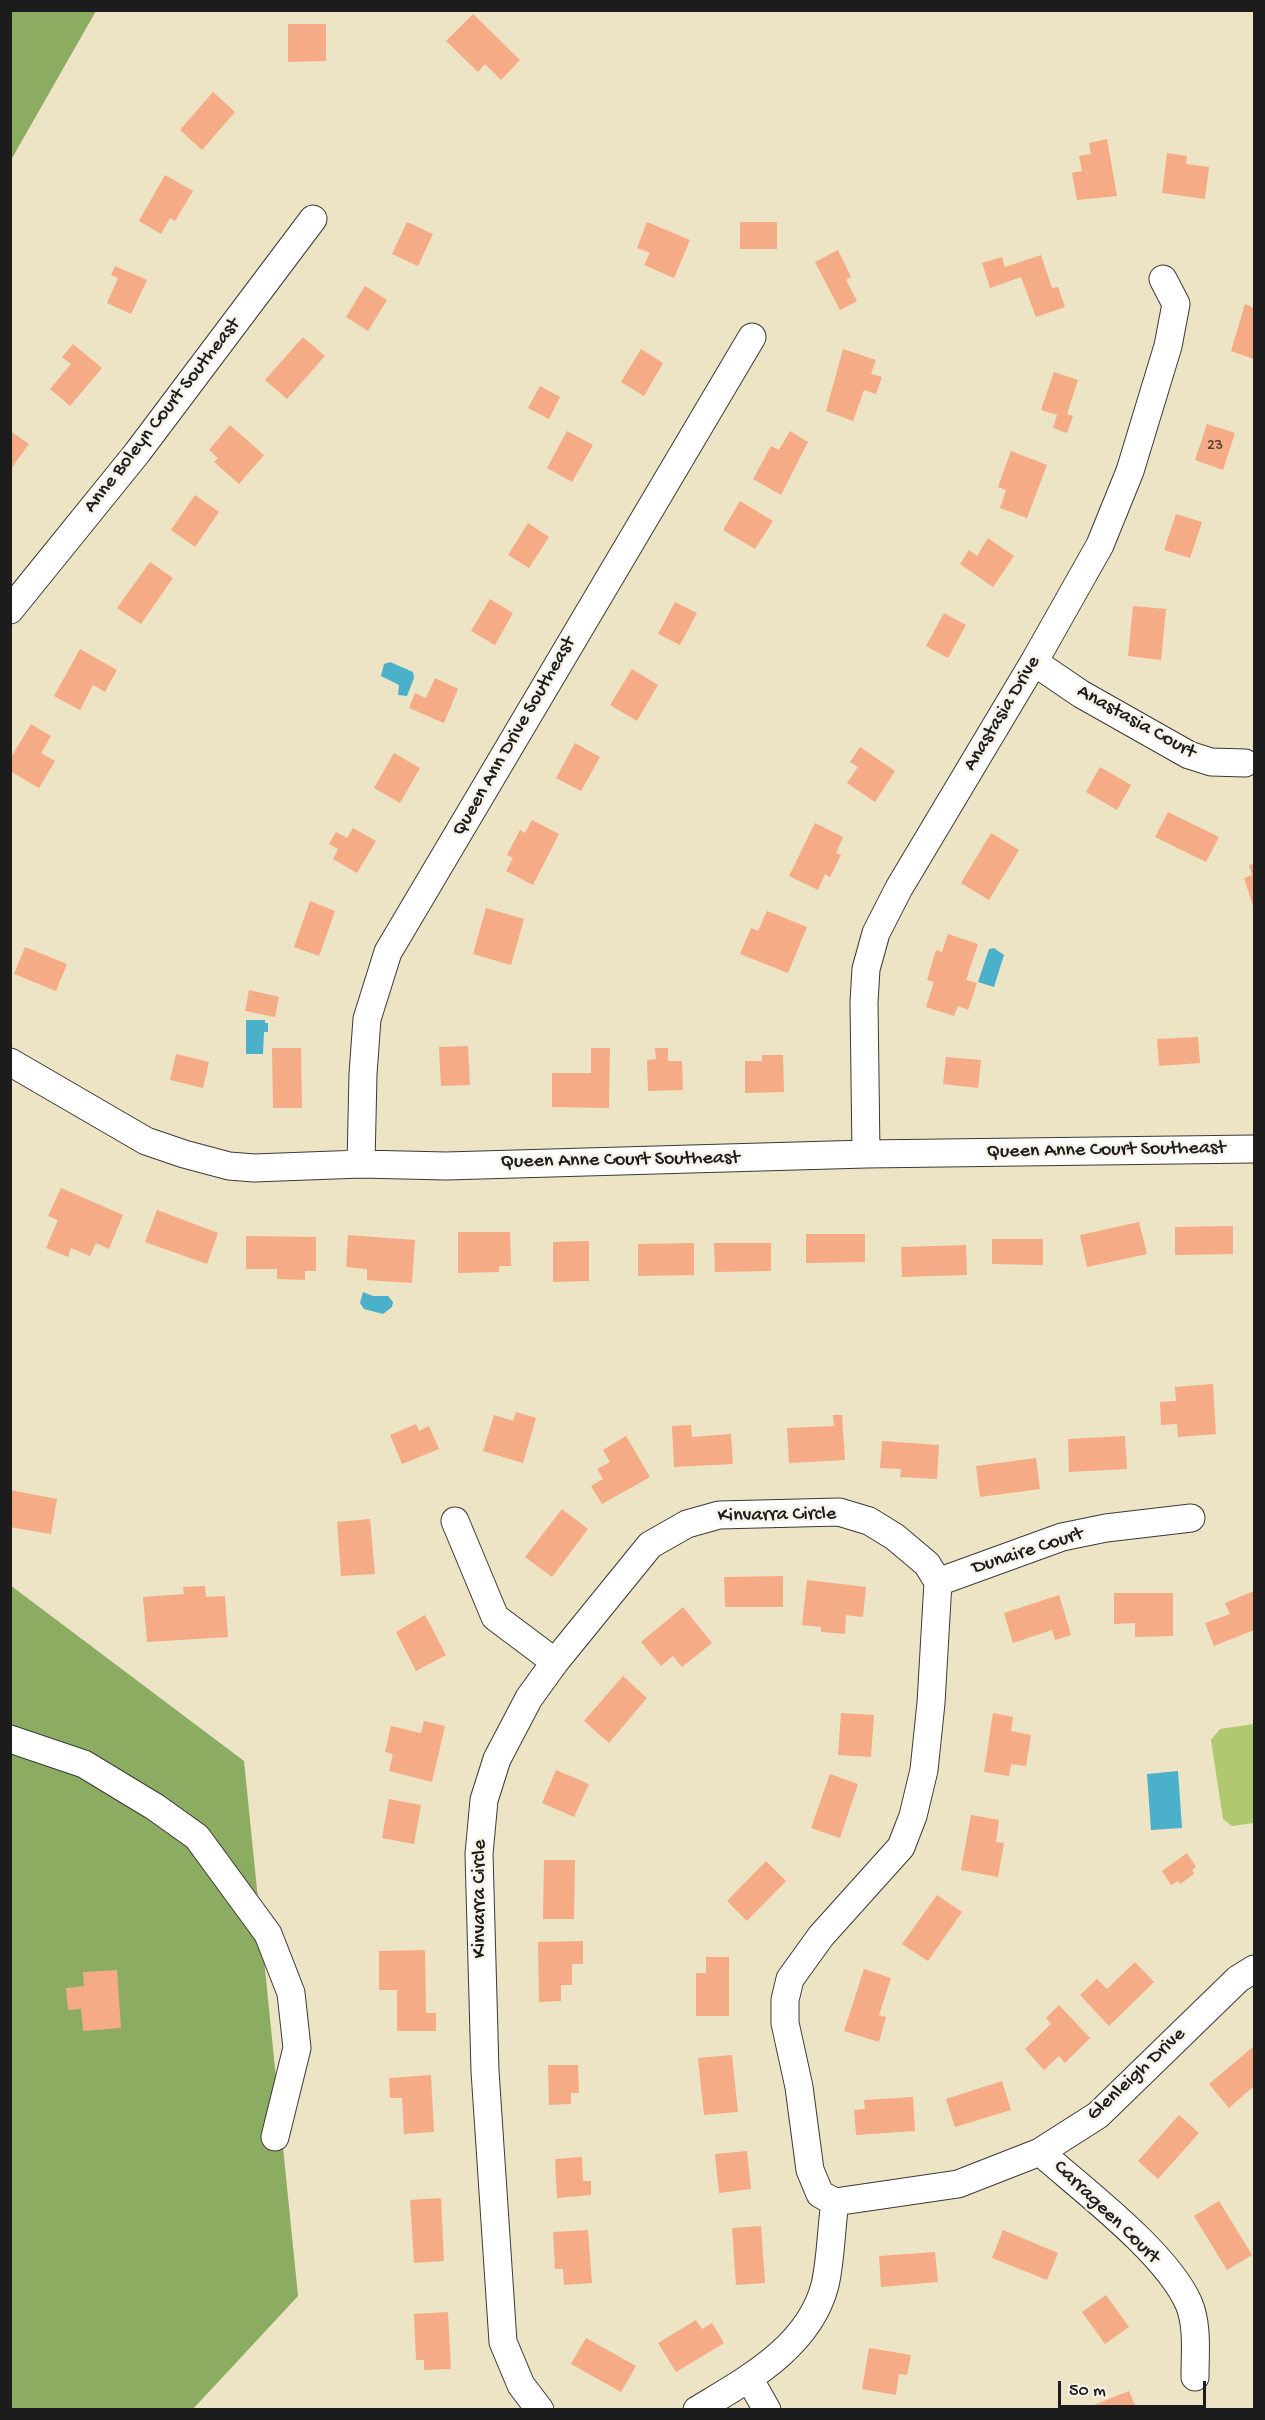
<!DOCTYPE html>
<html>
<head>
<meta charset="utf-8">
<style>
  body { margin:0 }
  #map { position:relative; width:1265px; height:2420px; overflow:hidden; background:#ede3c5; font-family:"Gochi Hand",sans-serif }
  canvas { display:block }
  .frame { position:absolute; inset:0; border:12px solid #1c1c1c; pointer-events:none }
  .scale { position:absolute; left:1058px; top:2381px; width:148px; height:27px; box-sizing:border-box; border:3px solid #1c1c1c; border-top:0; padding-left:8px; font-size:18px; line-height:21px; white-space:nowrap; color:#1c1c1c; -webkit-text-stroke:4px #f7f3e8; paint-order:stroke }
</style>
</head>
<body>
<div id="map">
<canvas width="1265" height="2420"></canvas>
<div class="frame"></div>
<div class="scale">50 m</div>
</div>
<script>
const context = document.querySelector('canvas').getContext('2d');
context.lineJoin = 'round';
function fill(path, color) {
  context.fillStyle = color;
  context.fill(path, 'evenodd');
}
function stroke(path, color, width, dash) {
  context.strokeStyle = color;
  context.lineWidth = width;
  context.lineCap = dash ? 'butt' : 'round';
  context.setLineDash(dash || []);
  context.stroke(path);
}
function label(font, color, halo, rows, align = 'center') {
  context.font = font + ' "Gochi Hand",sans-serif';
  context.lineWidth = 5;
  context.setLineDash([]);
  context.textBaseline = 'middle';
  context.strokeStyle = halo;
  context.fillStyle = color;
  for (const [text, x, y, turn = 0] of rows) {
    context.save();
    context.translate(x, y);
    context.rotate((+turn || 0) * Math.PI / 180);
    context.textAlign = isNaN(turn) ? turn : align;
    if (halo) context.strokeText(text, 0, 0);
    context.fillText(text, 0, 0);
    context.restore();
  }
}
fill(new Path2D(`
  M1254,1724V1823L1232,1826L1223,1819L1211,1740L1220,1729Z`), '#b0c86e');
fill(new Path2D(`
  M11,10L96,11L11,160L10,11Z
  M10,1585L244,1761L298,2296L193,2409H11Z`), '#8cac61');
fill(new Path2D(`
  M390,662L413,672L414,678L407,696L398,695L399,685L381,676L384,664Z
  M994,948L1004,955L994,987L978,982L989,949Z
  M246,1020H265V1023H268V1032H264L263,1054H246Z
  M363,1292L373,1296H388L393,1302L392,1307L383,1314L364,1309L360,1303Z
  M1178,1771L1182,1828L1151,1830L1147,1774Z`), '#4bb0ca');
fill(new Path2D(`
  M473,14L520,60L501,80L485,64L478,72L446,41Z
  M288,24H326V61L288,62Z
  M213,92L235,112L202,150L180,130Z
  M1107,139L1117,196L1077,200L1072,173L1082,171L1079,156L1091,154L1089,143Z
  M1167,153L1187,156L1186,164L1209,167L1205,199L1162,193Z
  M165,175L193,191L175,221L170,218L161,234L139,221Z
  M407,222L433,234L418,266L392,254Z
  M647,222L690,240L674,278L644,265L650,253L637,248Z
  M740,222H777V249H740Z
  M838,250L851,277L846,280L857,301L840,310L815,262Z
  M1041,255L1052,288L1058,287L1065,307L1036,317L1021,277L990,288L982,263L1002,257L1005,267Z
  M115,266L147,280L131,314L107,303L118,278L111,275Z
  M365,286L387,300L368,331L346,317Z
  M1245,304L1254,308V359L1231,351Z
  M303,337L325,356L287,399L265,380Z
  M73,344L102,368L70,406L50,389L71,364L62,357Z
  M641,349L663,363L644,396L621,382Z
  M843,349L876,360L871,374L882,377L876,394L864,390L853,421L826,411Z
  M1054,372L1078,380L1067,414L1073,416L1067,433L1053,428L1057,415L1041,410Z
  M540,386L560,397L549,419L528,408Z
  M1207,424L1235,433L1223,470L1195,460Z
  M230,425L264,455L239,484L214,462L218,458L209,450Z
  M10,431L29,444L10,470Z
  M567,431L593,445L572,482L547,468Z
  M790,431L808,442L781,495L753,479L771,446L779,450Z
  M1011,451L1047,465L1027,518L1000,508L1006,490L998,487Z
  M195,495L219,512L195,547L171,530Z
  M740,501L773,521L755,549L723,530Z
  M1176,514L1202,522L1190,558L1164,550Z
  M528,523L549,537L529,568L508,555Z
  M988,538L1014,556L993,587L960,564L969,550L977,556Z
  M150,562L173,578L141,624L117,608Z
  M490,599L513,613L495,645L471,631Z
  M675,602L697,613L680,645L658,634Z
  M1133,606L1166,609L1161,660L1128,656Z
  M944,613L966,625L948,658L926,646Z
  M80,649L117,670L105,692L93,685L80,710L54,696Z
  M632,669L658,685L637,721L610,705Z
  M435,678L458,689L444,723L409,708L415,693L426,698Z
  M31,724L51,736L41,753L55,761L39,788L10,771V759Z
  M575,743L600,757L581,791L556,778Z
  M860,747L895,771L875,802L847,783L858,767L850,762Z
  M394,753L420,768L400,803L374,788Z
  M1100,767L1131,785L1117,810L1086,792Z
  M1168,812L1219,837L1206,862L1155,837Z
  M532,820L559,834L533,885L506,871L513,858L507,855L520,830L525,833Z
  M815,823L843,837L836,853L841,855L830,877L825,874L818,890L789,876Z
  M353,828L376,841L357,873L333,859L338,849L329,844L336,832L347,838Z
  M991,833L1019,850L989,900L961,883Z
  M1254,864V909L1244,878L1252,875L1249,865Z
  M310,901L335,911L319,956L294,947Z
  M486,908L524,919L511,965L473,954Z
  M767,911L807,927L788,973L740,954L751,928L758,931Z
  M948,934L978,944L966,980L977,983L968,1010L958,1006L954,1016L926,1007L934,982L927,980L936,950L942,952Z
  M25,947L67,964L56,991L14,974Z
  M249,990L279,997L275,1017L245,1011Z
  M1198,1037L1200,1063L1159,1066L1157,1039Z
  M468,1046L470,1085L441,1086L439,1047Z
  M272,1048H301L302,1108H273Z
  M591,1048H610L609,1108L552,1107V1073H591Z
  M655,1048H668V1061H682L683,1090L648,1091L647,1060L656,1059Z
  M176,1054L209,1062L203,1088L170,1080Z
  M762,1055H783L784,1092L745,1093V1061H762Z
  M946,1057L981,1060L978,1088L943,1084Z
  M61,1188L123,1215L109,1249L96,1243L90,1256L71,1248L68,1257L46,1248L58,1220L48,1216Z
  M157,1210L218,1233L207,1264L145,1242Z
  M1139,1222L1147,1254L1087,1267L1080,1235Z
  M1233,1226V1254L1175,1255V1227Z
  M458,1232H510L511,1266H499V1272L458,1273Z
  M806,1234H865V1262L806,1263Z
  M348,1235L415,1240L412,1283L367,1280V1269L346,1267Z
  M246,1236L316,1237V1271H305V1280L277,1279V1269H246Z
  M992,1239H1043V1265L992,1264Z
  M589,1241V1281L553,1282V1242Z
  M694,1243V1275L638,1276V1244Z
  M714,1243H771V1271L715,1272Z
  M966,1245L967,1275L902,1277L901,1247Z
  M1213,1384L1216,1434L1178,1437L1177,1424L1161,1425L1160,1402L1176,1401L1175,1387Z
  M516,1412L536,1418L523,1463L483,1451L494,1415L513,1421Z
  M833,1415H842L845,1460L789,1463L787,1428L834,1426Z
  M416,1424L419,1431L429,1426L439,1449L402,1464L390,1435Z
  M691,1425L692,1437L731,1434L733,1464L674,1467L672,1426Z
  M626,1436L650,1477L602,1504L591,1486L603,1479L597,1469L610,1462L603,1450Z
  M1125,1436L1127,1469L1069,1472L1068,1439Z
  M882,1441L939,1445L937,1479L900,1477L901,1469L880,1468Z
  M1036,1458L1040,1489L980,1497L976,1466Z
  M10,1490L57,1499L51,1534L10,1527Z
  M562,1509L588,1529L552,1577L525,1557Z
  M370,1519L375,1574L341,1576L337,1522Z
  M783,1576V1607H725L724,1577Z
  M807,1580L866,1587L863,1617L846,1615L845,1634L821,1632V1627L802,1625Z
  M205,1586L206,1597L225,1596L228,1637L147,1642L143,1597L184,1594L183,1587Z
  M1254,1591V1630L1214,1646L1205,1623L1230,1614L1225,1603Z
  M1114,1593H1173V1636L1135,1637V1623L1114,1624Z
  M1059,1595L1071,1635L1055,1640L1052,1630L1013,1643L1004,1613Z
  M683,1607L712,1643L682,1667L673,1656L661,1666L641,1642Z
  M425,1615L446,1655L416,1671L396,1632Z
  M623,1676L647,1698L609,1743L584,1721Z
  M841,1713L874,1715L871,1757L838,1755Z
  M993,1713L1013,1717L1011,1731L1031,1735L1026,1766L1011,1764L1009,1776L984,1772Z
  M424,1721L445,1726L432,1782L389,1771L393,1754L385,1752L391,1726L421,1733Z
  M556,1770L589,1784L574,1817L542,1803Z
  M830,1774L858,1784L840,1838L811,1828Z
  M389,1799L421,1805L414,1844L382,1838Z
  M971,1815L999,1820L996,1842L1004,1843L998,1877L961,1870Z
  M1187,1853L1196,1867L1192,1870L1194,1874L1180,1884L1178,1881L1171,1885L1162,1871Z
  M544,1860H575L574,1919H543Z
  M766,1861L786,1881L747,1921L727,1901Z
  M937,1895L962,1912L928,1961L902,1944Z
  M583,1941V1964H572V1985H561V2001L539,2002L538,1942Z
  M425,1950L426,2013H436V2031H397V1990H379V1951Z
  M706,1957H729V2016H696V1973H706Z
  M1135,1962L1154,1982L1109,2026L1080,1995L1097,1979L1107,1989Z
  M864,1969L891,1978L879,2015L886,2017L879,2042L844,2031Z
  M117,1970L121,2028L83,2031L81,2009L68,2010L66,1988L84,1986L83,1972Z
  M1059,2005L1090,2038L1065,2063L1059,2056L1044,2070L1025,2049L1051,2024L1046,2018Z
  M1254,2046V2086L1229,2108L1209,2084Z
  M732,2055L738,2112L704,2115L698,2058Z
  M548,2065H578L579,2093H571V2104L549,2105Z
  M431,2075L434,2132L404,2134L402,2098H390L389,2078Z
  M1002,2081L1011,2110L955,2127L946,2099Z
  M913,2097L915,2131L856,2135L854,2110L865,2109L864,2100Z
  M1179,2115L1199,2133L1158,2179L1138,2161Z
  M747,2151L751,2189L719,2193L715,2154Z
  M582,2157L583,2181H591V2195L557,2198L555,2159Z
  M441,2198L444,2261L414,2263L410,2200Z
  M1219,2201L1252,2255L1227,2270L1194,2216Z
  M761,2226L765,2283L736,2285L732,2228Z
  M588,2230L592,2283L564,2285L563,2269H555L553,2232Z
  M1003,2230L1058,2253L1047,2280L992,2258Z
  M935,2252L938,2282L881,2287L879,2256Z
  M1106,2295L1129,2327L1105,2344L1082,2312Z
  M448,2312L451,2369L424,2370V2360H416L414,2314Z
  M696,2320L702,2329L712,2323L724,2343L676,2372L658,2343Z
  M586,2338L636,2366L621,2392L571,2364Z
  M869,2348L911,2355L907,2375L899,2374L896,2395L862,2389Z
  M1129,2391L1137,2410H1084V2409Z`), '#f5ab86');
const minor = new Path2D(`
  M10,610L137,453L313,219
  M1034,662L1081,694L1189,755L1211,762L1245,763
  M10,1062L146,1141L184,1154L229,1166L254,1168L361,1164L446,1166L866,1154L1254,1149
  M866,1154L864,1002L866,969L876,933L899,888L1034,662L1100,545L1130,471L1168,346L1176,304L1163,279
  M361,1164L363,1074L367,1019L388,952L752,337
  M455,1521L495,1617L555,1662
  M938,1582L1062,1537L1106,1528L1191,1518
  M10,1739L84,1764L155,1807L197,1837L268,1934L291,1993L297,2048L275,2137
  M1040,2152C1083,2190 1167,2253 1189,2304C1198,2326 1195,2353 1195,2377
  M835,2202L958,2184L1040,2152L1098,2115L1238,1979L1254,1969
  M749,2378L767,2410
  M540,2410L521,2385L503,2342L485,2071L479,1854L484,1800L497,1759L529,1698L555,1662L650,1545L687,1524L719,1515L839,1512L869,1521L895,1537L927,1564L938,1582L931,1703L924,1770L913,1816L901,1847L821,1936L790,1979L785,2000V2023L799,2087L810,2170L820,2194L835,2202
  M697,2410C748,2379 809,2347 825,2285C831,2259 831,2229 835,2202`);
stroke(minor, '#3b3a35', 29);
stroke(minor, '#fff', 27);
label('16px', '#524036', null, [
  ["23",1215,447]
]);
label('20px', '#1c1c1c', '#f7f3e8', [
  ["Anne Boleyn Court Southeast",163,416,-52],
  ["Anastasia Drive",1003,714,-59],
  ["Anastasia Court",1136,723,29],
  ["Queen Ann Drive Southeast",515,737,-60],
  ["Queen Anne Court Southeast",1106,1151,-1],
  ["Queen Anne Court Southeast",620,1161,-1],
  ["Kinvarra Circle",777,1516,-1],
  ["Dunaire Court",1028,1552,-18],
  ["Kinvarra Circle",481,1899,-90],
  ["Glenleigh Drive",1137,2075,-43],
  ["Carrageen Court",1106,2213,44]
]);
</script>
</body>
</html>
